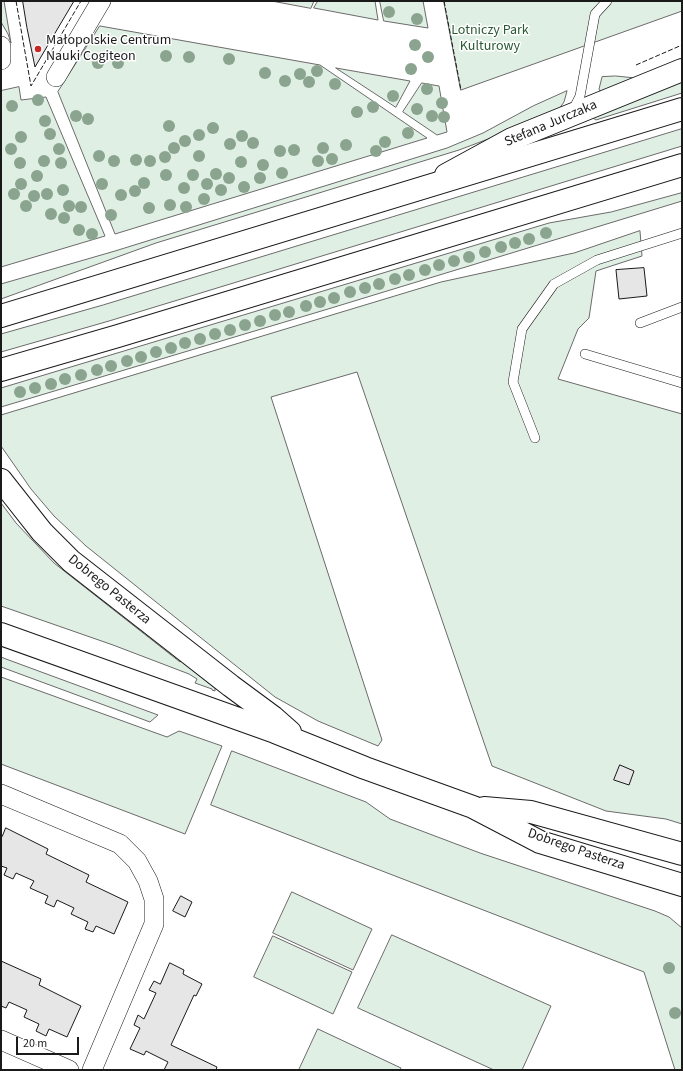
<!DOCTYPE html>
<html>
<head>
<meta charset="utf-8">
<style>
  body { margin:0 }
  #map { position:relative; width:683px; height:1071px; overflow:hidden; background:#fff; font-family:"Source Sans 3",sans-serif }
  canvas { display:block }
  .frame { position:absolute; inset:0; border:2px solid #1a1a1a; pointer-events:none }
  .scale { position:absolute; left:16px; top:1037px; width:63px; height:18px; box-sizing:border-box; border:2px solid #1a1a1a; border-top:0; padding-left:5px; font-size:12px; line-height:14px; white-space:nowrap; color:#1a1a1a; -webkit-text-stroke:3px #fff; paint-order:stroke }
</style>
</head>
<body>
<div id="map">
<canvas width="683" height="1071"></canvas>
<div class="frame"></div>
<div class="scale">20 m</div>
</div>
<script>
const context = document.querySelector('canvas').getContext('2d');
context.lineJoin = 'round';
function fill(path, color) {
  context.fillStyle = color;
  context.fill(path, 'evenodd');
}
function stroke(path, color, width, dash) {
  context.strokeStyle = color;
  context.lineWidth = width;
  context.lineCap = dash ? 'butt' : 'round';
  context.setLineDash(dash || []);
  context.stroke(path);
}
function label(font, color, halo, rows, align = 'center') {
  context.font = font + ' "Source Sans 3",sans-serif';
  context.lineWidth = 3;
  context.setLineDash([]);
  context.textBaseline = 'middle';
  context.strokeStyle = halo;
  context.fillStyle = color;
  for (const [text, x, y, turn = 0] of rows) {
    context.save();
    context.translate(x, y);
    context.rotate((+turn || 0) * Math.PI / 180);
    context.textAlign = isNaN(turn) ? turn : align;
    if (halo) context.strokeText(text, 0, 0);
    context.fillText(text, 0, 0);
    context.restore();
  }
}
const green = new Path2D(`
  M1,1H4L11,43L8,34L1,22Z
  M272,1H314L311,8Z
  M318,1H375L378,20L314,8Z
  M380,1H423L428,28L384,21Z
  M444,1H682V11L461,90Z
  M100,26L320,65L427,138L115,234L58,92Z
  M336,68L410,81L396,107Z
  M616,76L635,78L604,91H600L599,89L602,77Z
  M682,78V93L599,119L596,120L593,118L592,116Z
  M422,83L439,86L447,132L437,135L403,112Z
  M19,87L21,100L46,97L105,236L1,267V91Z
  M567,91L564,102L559,109L504,133L459,150L156,243L1,299V284L115,251L447,148L483,133L533,106Z
  M682,129V146L109,321L1,352V334L103,305Z
  M682,193V201L328,309L1,407V388L549,223L611,212Z
  M640,231L642,256L596,271L589,318L578,329L558,379L682,414V824L666,819L606,811L492,766L357,372L271,397L382,740L378,746L318,721L275,697L86,546L54,516L31,489L1,446V415L441,282L574,253Z
  M1,503L16,523L54,563L180,662L181,661L215,688V691L212,690V689L195,683L197,679L189,674L113,645L1,606Z
  M1,657L6,659L158,715L150,722L1,667Z
  M1,677L167,737L179,731L222,746L185,834L1,764Z
  M232,751L366,802L390,819L480,853L655,911L669,917L682,928V1070H675L644,972L211,805Z
  M292,892L372,929L353,970L273,933Z
  M392,935L551,1006L522,1070H494L358,1008Z
  M273,936L352,972L333,1014L254,977Z
  M318,1029L401,1068L400,1070H299Z`);
fill(green, '#e0efe3');
stroke(green, '#6a6a6a', 1);
const building = new Path2D(`
  M23,1H74L35,67L27,28Z
  M644,268L647,296L619,299L616,270Z
  M620,765L634,771L629,785L614,780Z
  M6,828L48,849L46,854L89,875L86,882L128,902L114,934L96,926L93,932L85,929L88,922L71,914L74,908L57,900L54,907L45,903L48,896L30,888L34,881L16,873L13,879L4,875L7,868L1,866V835L2,836Z
  M181,896L192,902L185,917L173,911Z
  M1,961L41,979L39,985L81,1006L67,1037L49,1029L46,1036L36,1031L39,1024L24,1017L27,1010L9,1002L6,1008L1,1006Z
  M170,963L184,970L183,974L202,984L196,996L194,995L171,1045L217,1067L216,1070H164L168,1062L146,1051L144,1055L130,1049L140,1028L134,1025L138,1015L144,1019L156,993L149,990L154,981L160,984Z`);
fill(building, '#e6e6e6');
stroke(building, '#1a1a1a', 1);
const lane = new Path2D(`
  M573,110L580,96L595,14L607,1
  M640,323L682,307
  M585,354L682,383
  M535,438L513,382L522,329L554,284L597,260L682,233`);
const street = new Path2D(`
  M1,46V60
  M56,77L101,1
  M1,794L120,844L137,861L148,881L154,899V924L92,1070
  M1,1040L69,1070`);
const secondary = new Path2D(`
  M446,175L512,139L682,70
  M1,480L42,532L71,561L231,686L273,717L290,732
  M1,634L275,732L365,768L473,807L540,842L682,885
  M484,808L531,812L682,854`);
const primary = new Path2D(`
  M1,316L682,109
  M1,370L118,336L682,165`);
stroke(lane, '#1a1a1a', 10);
stroke(street, '#1a1a1a', 20);
stroke(secondary, '#1a1a1a', 24);
stroke(primary, '#1a1a1a', 24);
stroke(lane, '#fff', 9);
stroke(street, '#fff', 19);
stroke(secondary, '#fff', 22);
stroke(primary, '#fff', 22);
stroke(new Path2D(`
  M16,1L31,86L81,1
  M444,1L461,90
  M636,65L682,45`), '#1a1a1a', 1, [5, 2]);
context.fillStyle = '#8aa48f';
for (const [x, y] of [
  [389,12],
  [417,19],
  [415,45],
  [166,56],
  [189,57],
  [428,57],
  [229,59],
  [98,63],
  [118,63],
  [411,69],
  [317,71],
  [265,73],
  [300,74],
  [285,81],
  [309,82],
  [335,84],
  [427,89],
  [393,96],
  [38,100],
  [442,103],
  [12,106],
  [373,107],
  [417,109],
  [357,112],
  [76,116],
  [432,116],
  [444,117],
  [88,119],
  [45,121],
  [169,126],
  [213,128],
  [408,133],
  [50,134],
  [199,135],
  [242,136],
  [21,137],
  [185,141],
  [385,142],
  [253,143],
  [230,144],
  [346,145],
  [174,148],
  [323,148],
  [11,149],
  [59,149],
  [294,150],
  [280,151],
  [376,151],
  [99,156],
  [199,156],
  [165,157],
  [332,159],
  [136,160],
  [44,161],
  [114,161],
  [150,161],
  [318,161],
  [241,162],
  [20,163],
  [61,163],
  [263,165],
  [282,173],
  [216,174],
  [166,175],
  [193,175],
  [37,176],
  [229,178],
  [260,178],
  [144,183],
  [21,184],
  [102,184],
  [207,184],
  [244,187],
  [184,188],
  [63,190],
  [221,190],
  [135,191],
  [14,194],
  [47,194],
  [121,195],
  [34,196],
  [204,199],
  [170,205],
  [26,206],
  [69,206],
  [81,207],
  [186,207],
  [149,208],
  [51,214],
  [111,215],
  [64,218],
  [79,230],
  [546,233],
  [92,234],
  [529,239],
  [515,243],
  [501,247],
  [485,252],
  [469,257],
  [454,261],
  [439,265],
  [425,270],
  [409,275],
  [395,279],
  [379,284],
  [365,288],
  [350,292],
  [334,298],
  [320,302],
  [306,306],
  [289,312],
  [275,315],
  [260,321],
  [245,325],
  [230,330],
  [215,334],
  [200,339],
  [185,343],
  [171,348],
  [156,352],
  [141,357],
  [127,361],
  [111,366],
  [97,370],
  [81,375],
  [65,379],
  [51,384],
  [35,388],
  [20,392],
  [669,968],
  [675,1013]
]) {
  context.beginPath();
  context.arc(x, y, 6, 0, 2 * Math.PI);
  context.fill();
}
for (const [x, y, r, color] of [
  [38,49,4,"#c62828"]
]) {
  const dot = new Path2D();
  dot.arc(x, y, r, 0, 2 * Math.PI);
  context.fillStyle = color;
  context.fill(dot);
  stroke(dot, '#fff', 1.5);
}
label('14px', '#2b5a34', '#fff', [
  ["Lotniczy Park",490,31],
  ["Kulturowy",490,47]
]);
label('14px', '#1a1a1a', '#fff', [
  ["Małopolskie Centrum",46,41],
  ["Nauki Cogiteon",46,57]
], 'left');
label('14px', '#1a1a1a', '#fff', [
  ["Stefana Jurczaka",551,124,-23],
  ["Dobrego Pasterza",109,590,39],
  ["Dobrego Pasterza",576,850,19]
]);
</script>
</body>
</html>
